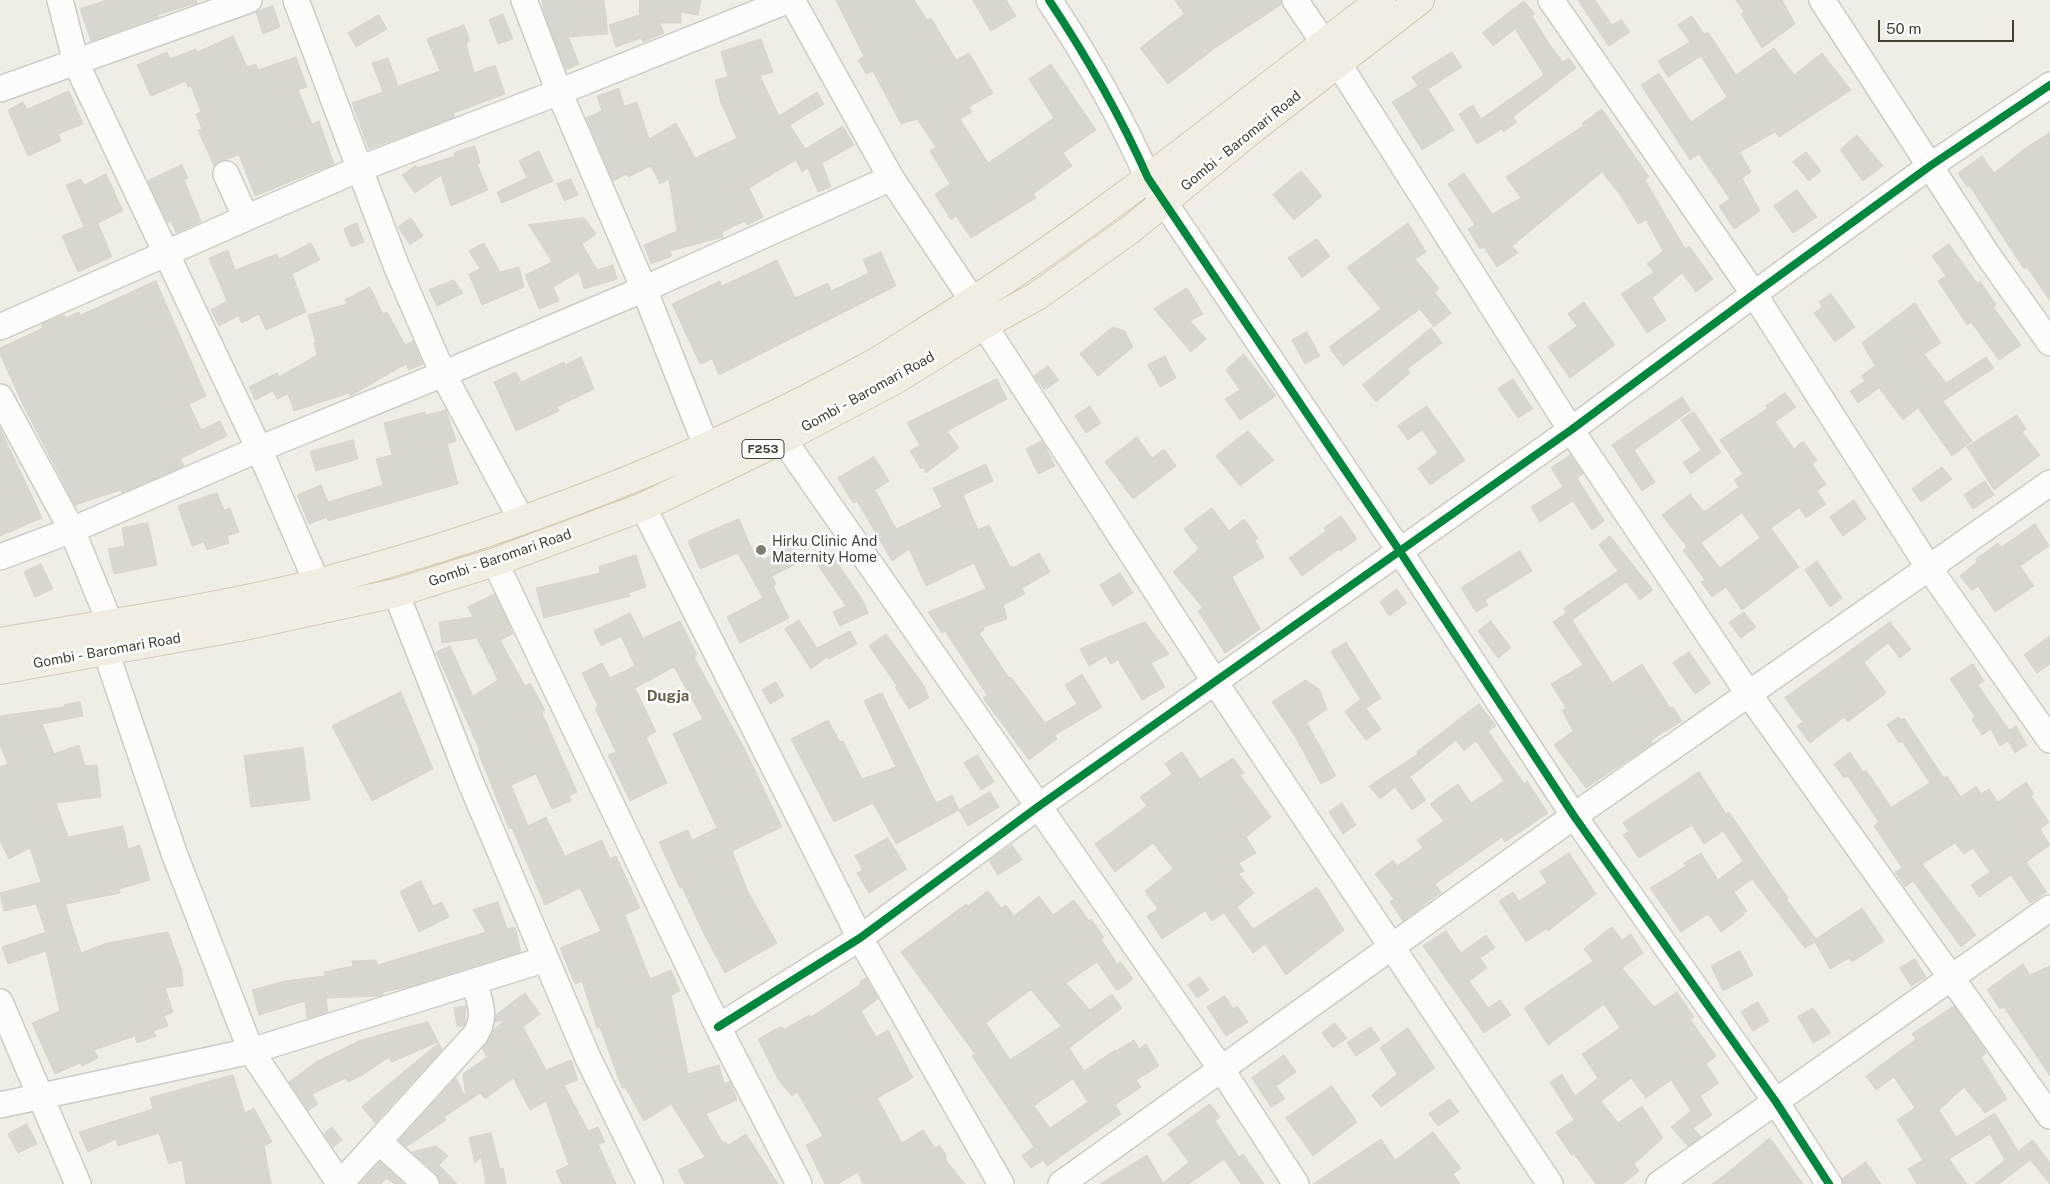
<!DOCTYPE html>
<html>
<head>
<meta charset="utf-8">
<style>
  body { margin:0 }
  #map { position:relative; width:2050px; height:1184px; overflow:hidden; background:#f0ede6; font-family:"Public Sans",sans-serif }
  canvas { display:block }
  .scale { position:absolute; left:1878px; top:20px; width:136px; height:22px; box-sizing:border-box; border:2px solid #453f33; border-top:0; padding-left:6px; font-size:15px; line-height:18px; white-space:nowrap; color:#453f33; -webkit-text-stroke:4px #fff; paint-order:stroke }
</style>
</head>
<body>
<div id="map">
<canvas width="2050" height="1184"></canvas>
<div class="scale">50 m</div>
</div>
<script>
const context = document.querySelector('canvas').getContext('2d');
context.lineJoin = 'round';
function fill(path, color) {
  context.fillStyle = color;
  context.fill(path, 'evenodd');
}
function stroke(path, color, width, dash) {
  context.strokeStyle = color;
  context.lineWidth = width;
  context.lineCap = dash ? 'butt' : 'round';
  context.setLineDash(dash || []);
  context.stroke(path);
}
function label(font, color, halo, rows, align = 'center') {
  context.font = font + ' "Public Sans",sans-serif';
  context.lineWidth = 5;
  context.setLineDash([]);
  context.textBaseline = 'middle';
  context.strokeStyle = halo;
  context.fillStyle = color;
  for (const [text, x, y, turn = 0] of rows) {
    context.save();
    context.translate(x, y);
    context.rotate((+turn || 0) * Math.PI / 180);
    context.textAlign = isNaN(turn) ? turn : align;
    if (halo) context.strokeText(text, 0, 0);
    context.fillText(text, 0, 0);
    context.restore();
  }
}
const building = new Path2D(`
  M107,0H196L197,3L157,15L158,17L91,41L80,9Z
  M542,0H604L608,34L568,37L579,64L566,70L544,13Z
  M640,0H701L698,15L681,12V23H660L664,33L643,42L641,38L616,47L609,25L639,15Z
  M836,0H914L927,20L931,18L956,60L969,53L993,93L969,107L972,112L960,119L988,163L1054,118L1029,79L1051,64L1096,130L1063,153L1072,166L1033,194L1036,198L971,238L956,216L951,220L935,194L950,184L930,151L936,147L917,119L901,124L873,71L866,74L858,60L864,57Z
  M973,0H1006L1016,16L991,31Z
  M1175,0H1281L1282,4L1215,48L1168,84L1140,48L1184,14Z
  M1578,0H1595L1612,25L1621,19L1630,32L1609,46Z
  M1736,0H1782L1795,24L1762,48L1741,14L1744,12Z
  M1524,1L1535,14L1532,16L1551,47L1563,62L1569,58L1576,68L1513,117L1517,122L1503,132L1502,129L1477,144L1459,114L1473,105L1481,119L1544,75L1515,29L1493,46L1483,33Z
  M273,6L280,27L263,34L256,12Z
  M503,14L513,39L498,44L489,20Z
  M379,15L387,29L356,47L348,33Z
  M1692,16L1704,34L1708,32L1736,75L1774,48L1794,75L1822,53L1851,90L1779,137L1775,132L1740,152L1751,172L1742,178L1760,211L1734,229L1719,206L1730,199L1699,154L1690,160L1641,85L1659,73L1691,122L1727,97L1701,56L1668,77L1658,61L1690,42L1678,25Z
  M464,25L470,41L466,43L474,73L495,65L505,94L453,113L455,117L369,149L352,103L383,92L372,63L388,58L398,86L440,71L427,39Z
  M233,36L247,67L256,64L258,70L296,57L307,87L298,90L312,124L319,121L334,164L255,196L239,155L221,161L214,166L198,130L202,129L196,114L201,112L191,86L188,87L186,81L151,96L137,65L167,52L170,59L196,49L197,52Z
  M761,39L773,72L760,76L779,116L817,92L824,104L790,125L805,149L843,126L854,145L822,163L831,187L818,192L808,168L802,172L796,160L749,188L763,217L747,225L745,221L722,232L723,237L670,251L672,256L651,264L644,245L677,231L669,179L660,184L651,166L628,177L627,174L613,181L586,118L602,111L597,96L619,88L624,106L637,102L649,139L676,123L695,158L737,138L721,103L715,80L728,77L721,52Z
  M1452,52L1462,67L1428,89L1454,130L1422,150L1392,102L1418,86L1412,77Z
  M69,91L83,124L58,134L61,141L28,156L8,110L23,102L27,109Z
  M1602,109L1649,177L1645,180L1685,249L1689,246L1713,279L1696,292L1682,273L1652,298L1666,320L1647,333L1621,294L1654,272L1647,264L1663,251L1646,220L1638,224L1621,196L1602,172L1512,246L1518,253L1497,267L1484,247L1480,249L1468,229L1475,225L1448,184L1464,173L1492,214L1521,198L1506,177L1583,126L1582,124Z
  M2050,133V301L2027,267L2024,269L1969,185L1967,187L1958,173L1982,156L1994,173L2027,147Z
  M1857,135L1883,166L1863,181L1840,150Z
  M475,146L480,163L477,164L488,190L451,206L441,175L415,193L402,175L416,165L417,168L455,156L454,153Z
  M539,151L553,181L502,203L497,192L527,178L519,161Z
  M1806,152L1821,171L1809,181L1793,162Z
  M182,165L188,178L184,180L201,221L176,233L171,221L168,223L148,181Z
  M1301,171L1322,196L1294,220L1273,195Z
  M106,174L123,211L98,223L112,257L78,272L62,236L84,227L66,185L81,179L84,185Z
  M571,179L578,195L564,201L557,184Z
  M1797,190L1817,217L1793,233L1774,206Z
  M411,218L423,236L410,245L398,227Z
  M584,218L596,234L582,244L597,270L613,265L617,279L584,289L579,272L553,287L559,301L539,309L525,275L552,262L529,225Z
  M357,223L364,242L351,247L344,229Z
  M1408,223L1426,252L1415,259L1439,288L1435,293L1451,313L1434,327L1420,309L1343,366L1329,347L1381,309L1347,268Z
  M1317,239L1330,256L1302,278L1288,258Z
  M311,243L320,260L292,274L306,312L266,330L259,314L242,323L238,316L219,326L211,310L227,301L209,258L228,250L235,270L277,254L279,259Z
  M484,243L500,272L519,267L524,287L482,305L469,274L480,269L469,251Z
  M1949,244L1977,283L1980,281L1996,305L1993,307L2021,345L1999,360L1971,322L1967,325L1938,281L1946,276L1932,256Z
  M881,252L896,286L719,375L712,359L700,364L672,304L720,281L722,286L777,260L795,298L828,283L831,291L869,273L863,260Z
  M454,280L463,293L437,306L429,290Z
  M156,281L206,396L189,404L201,430L220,421L227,436L180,459L184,466L122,493L121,490L75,505L24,407L0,354V348L43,328L42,324L64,315L65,318L79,312L80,315Z
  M370,287L383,314L387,312L405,345L413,341L423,364L409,370L406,364L350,396L349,393L294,411L288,394L277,399L273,391L255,400L249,387L277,373L279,377L317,355L314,343H316L308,315L347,304L345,300Z
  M1187,288L1203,314L1190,321L1206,339L1191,352L1154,309Z
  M1831,294L1855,327L1835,342L1814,313L1822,307L1819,302Z
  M1584,302L1615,345L1570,378L1548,347L1577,326L1568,314Z
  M1915,303L1941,343L1924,354L1946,383L1986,357L1994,368L1943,401L1972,441L1952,456L1918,408L1903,420L1879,388L1858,403L1850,391L1865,381L1861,376L1875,366L1862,343Z
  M1113,327L1125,331L1133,347L1098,376L1080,354Z
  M1431,328L1442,343L1407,369L1410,373L1376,402L1363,385Z
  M1307,332L1320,356L1305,364L1292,340Z
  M1244,354L1276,396L1240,420L1225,399L1240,390L1226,370Z
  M1165,356L1176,378L1160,387L1148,365Z
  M581,357L594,389L557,407L559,411L516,431L494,382L516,372L521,382L564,362L565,365Z
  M1048,366L1059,380L1045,390L1034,376Z
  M997,379L1007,399L947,431L959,448L926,473L923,467L921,469L910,451L920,445L907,423Z
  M1513,379L1533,409L1518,418L1498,389Z
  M1785,393L1796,407L1775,422L1794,449L1803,441L1817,460L1812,464L1826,484L1817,491L1826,504L1806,518L1799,508L1771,528L1799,567L1742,610L1726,587L1712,597L1701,582L1705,580L1683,550L1687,547L1662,515L1690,494L1704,512L1739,487L1734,480L1743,474L1720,440L1768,408L1766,406ZM1742,513L1760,538L1720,568L1701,543Z
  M1682,397L1691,410L1634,450L1655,482L1642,491L1612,445Z
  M1090,406L1101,423L1086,433L1075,416Z
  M1427,406L1465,460L1430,485L1418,468L1438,453L1422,430L1408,440L1398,426Z
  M446,410L456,441L447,444L458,484L328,521L327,517L309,524L297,495L321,485L328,502L383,485L376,459L392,455L384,423L425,412V415Z
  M1694,412L1721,452L1691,474L1683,463L1701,450L1681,420Z
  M2017,415L2026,429L2022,432L2040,455L1994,490L1967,447Z
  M0,428L42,518L0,536Z
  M1248,431L1274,460L1240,486L1216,456Z
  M1137,437L1152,458L1164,449L1176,466L1133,499L1105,462Z
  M353,440L358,459L316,471L310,452Z
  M1042,441L1055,466L1038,474L1026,449Z
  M1571,455L1583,474L1577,478L1604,521L1592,530L1573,501L1540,522L1531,507L1563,487L1551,468Z
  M874,457L889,481L875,490L896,529L942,507L933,488L986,464L993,481L963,495L978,530L989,525L1010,567L1012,566L1013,568L1039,553L1050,572L1022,588L1025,594L1003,605L1007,619L983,627L984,630L979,633L1009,678L1011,677L1045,723L1077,704L1065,685L1082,674L1102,707L1055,735L1057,739L1029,760L983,698L987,695L945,631L942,633L928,612L986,589L974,563L926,586L909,549L892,561L857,501L853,503L838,478Z
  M1942,467L1952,479L1921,502L1912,489Z
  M1985,481L1994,495L1973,509L1964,495Z
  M217,493L224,510L230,508L239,532L227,536L229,543L207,550L204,542L192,546L178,506Z
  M1854,500L1866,519L1843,536L1830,517Z
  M1212,508L1229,531L1244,519L1258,538L1255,541L1264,557L1232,577L1260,629L1225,653L1198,611L1203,608L1173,572L1199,549L1184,529Z
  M1341,516L1357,539L1340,551L1339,549L1302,576L1289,558L1326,531L1324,528Z
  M739,519L756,559L761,556L763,560L792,545L800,562L772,576L776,584L773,586L789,618L740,643L727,617L763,598L738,553L700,569L688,541Z
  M148,523L157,565L114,574L108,549L125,546L122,528Z
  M2035,524L2049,546L2020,566L2034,586L1995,612L1978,586L1972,591L1960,576L1977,562L1976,559L1998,543L2001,547Z
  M1610,536L1653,590L1640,600L1626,582L1572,620L1612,683L1642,664L1670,708L1673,707L1682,721L1651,740L1653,743L1586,788L1554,745L1573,731L1562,710L1566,708L1551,684L1583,665L1553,622L1566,613L1568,616L1564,608L1618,571L1599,545Z
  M1520,551L1532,571L1485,600L1488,605L1476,612L1461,588Z
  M831,554L862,599L868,613L840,626L833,612L846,606L817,564Z
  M636,555L646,587L628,593L630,596L544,618L536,588L600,573L599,567Z
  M1817,561L1842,598L1830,607L1805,570Z
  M41,564L53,589L35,597L24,572Z
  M1120,573L1133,593L1113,606L1100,585Z
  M1397,589L1407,603L1389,616L1380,602Z
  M495,594L513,634L500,640L525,686L530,683L545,710L542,713L577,792L569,796L571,801L552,809L536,774L511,785L528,826L546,817L565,856L602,840L610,859L616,856L640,908L625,915L650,979L671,970L680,991L671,995L688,1074L719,1065L724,1084L730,1081L737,1100L706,1114L723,1143L726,1142L728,1145L746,1134L778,1184H685L678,1170L705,1157L671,1104L644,1121L625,1087L622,1088L600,1027L597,1028L582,981L575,984L560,948L601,931L580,888L545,905L512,828L509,829L478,752L480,751L436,652L450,646L473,696L498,680L477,638L442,643L439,622L473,617L468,607Z
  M1744,612L1756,627L1741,638L1729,623Z
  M630,613L643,638L680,621L697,655L694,657L745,750L782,827L732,851L748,892L777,943L725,973L703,932L682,887L680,888L659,842L688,830L692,840L717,828L673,734L703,719L674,667L635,688L656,732L646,737L667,783L630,801L608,755L616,752L595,708L598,706L582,673L602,663L610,678L635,666L621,636L601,646L594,631Z
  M799,620L817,648L850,631L857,644L829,659L827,657L811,669L785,629Z
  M1491,621L1511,648L1498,658L1478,631Z
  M1145,622L1169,654L1151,663L1165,687L1142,700L1118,660L1111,664L1106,656L1089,666L1080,649Z
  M1890,622L1911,649L1900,658L1888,643L1864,662L1886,693L1848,722L1844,717L1810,743L1797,726L1803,722L1785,698Z
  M886,634L923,684L929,698L909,709L895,687L897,686L869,646Z
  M2050,636V664L2037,673L2024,655Z
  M1346,642L1381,698L1366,708L1331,652Z
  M1689,652L1711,683L1695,694L1673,663Z
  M1973,664L1984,681L1978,685L2009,730L2016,726L2027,745L2015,753L2008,741L2000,746L1991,729L1982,735L1972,719L1975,717L1950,679Z
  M1306,680L1319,689L1327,709L1307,723L1336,776L1321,784L1296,738L1272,702Z
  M776,682L784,696L770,704L762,690Z
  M401,692L433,769L372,801L332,726Z
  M882,693L936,803L952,795L959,810L896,844L873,803L834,822L791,739L828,720L840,742L843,741L862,779L896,767L864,701Z
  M1360,700L1381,729L1366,740L1345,712Z
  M80,702L83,716L42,724L54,754L79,745L85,766L97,765L101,797L56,803L68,837L123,826L128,849L140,845L150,880L119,889L120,893L65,904L81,953L107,943L168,932L182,971L183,986L165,988L173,1012L164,1016L168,1026L153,1031L156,1036L137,1043L135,1036L94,1050L98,1058L82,1066L80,1063L55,1074L32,1023L60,1011L46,951L8,964L2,947L46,932L36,904L4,911L0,893L41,882L30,848L9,859L0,841V767L8,764L0,745V716L64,707V705Z
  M1479,704L1496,726L1488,731L1524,784L1527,781L1548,813L1505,842L1502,837L1435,884L1441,892L1403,921L1390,902L1394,899L1375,874L1393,860L1397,866L1423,848L1417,840L1444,821L1430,804L1438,798L1458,784L1471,803L1504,781L1476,741L1464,751L1456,740L1410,777L1426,800L1412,810L1395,787L1380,799L1369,786L1418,754L1417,752Z
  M1899,717L1902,720L1904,718L1944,778L1947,776L1961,797L1976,786L1981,794L1989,789L1998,802L2026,782L2034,794L2031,796L2049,822L2040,829L2050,845L2026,862L2047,892L2030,903L2011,875L1979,897L1971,885L1990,872L1973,848L1964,854L1955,843L1922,864L1976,935L1961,947L1913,881L1905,887L1895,872L1902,868L1874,826L1879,822L1848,776L1844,778L1834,764L1850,752L1863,772L1866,770L1891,807L1930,783L1902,741L1899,743L1887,725Z
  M303,748L310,800L251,807L244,756Z
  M1182,752L1200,779L1233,758L1244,773L1240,775L1271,817L1246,837L1256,853L1239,863L1244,871L1239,874L1254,893L1237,907L1253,929L1317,887L1344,930L1286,975L1265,944L1253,953L1224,913L1212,921L1205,911L1162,939L1147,916L1158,909L1145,891L1173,869L1153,843L1115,872L1095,844L1147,806L1140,797L1172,774L1165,764Z
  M978,755L994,782L981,790L964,763Z
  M1699,772L1726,814L1729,812L1788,898L1787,900L1816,939L1862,908L1884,941L1852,962L1849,958L1830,969L1815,942L1805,948L1752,879L1734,892L1747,911L1743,913L1744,915L1721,932L1708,914L1681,932L1650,888L1686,866L1684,863L1701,853L1718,880L1743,861L1723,831L1704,844L1692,825L1639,858L1623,835L1629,831L1623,823Z
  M990,792L999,807L968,826L959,810Z
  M1342,803L1356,825L1343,834L1329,812Z
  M888,838L907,869L869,893L857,873L863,870L855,856Z
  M1012,845L1022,860L998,875L989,861Z
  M1569,853L1596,894L1548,931L1546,929L1526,942L1499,901L1513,892L1519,901L1547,883L1540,872Z
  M421,881L433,906L442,902L449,917L419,932L400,892Z
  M988,891L1001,908L1006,905L1014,916L1039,896L1053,915L1074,900L1089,921L1091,919L1104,937L1101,939L1117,964L1121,962L1133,979L1117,991L1097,962L1066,983L1090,1010L1112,994L1122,1008L1069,1048L1084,1071L1115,1050L1116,1051L1134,1040L1139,1049L1146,1044L1159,1066L1136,1080L1141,1087L1115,1105L1121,1114L1047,1166L1043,1160L1031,1168L1022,1156L1034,1147L972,1056L975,1054L901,952L966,904L968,906ZM1031,990L1061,1026L1010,1060L986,1023ZM1073,1079L1088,1102L1050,1128L1034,1106Z
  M498,902L507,929L515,927L521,952L408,987L383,992V995L379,996L326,998L328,1012L307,1018L305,1001L259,1015L252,990L285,981L325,976L324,972L353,966L352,961L376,960L378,965L486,932L473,910Z
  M1612,927L1622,940L1631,934L1643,953L1622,968L1654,1007L1677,992L1694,1017L1690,1019L1716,1056L1706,1064L1719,1083L1700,1096L1712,1115L1693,1128L1701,1137L1688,1146L1671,1127L1691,1111L1671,1080L1646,1098L1631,1078L1601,1101L1618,1123L1642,1106L1663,1138L1634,1164L1639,1171L1623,1184H1596L1574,1154L1572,1156L1556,1132L1574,1120L1550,1082L1562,1074L1575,1096L1598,1078L1582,1054L1620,1028L1604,1004L1548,1045L1524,1008L1593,961L1584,949Z
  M1446,931L1461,953L1486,935L1495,948L1480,958L1487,968L1469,981L1488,1008L1500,1000L1511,1015L1484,1033L1423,946Z
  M1740,951L1753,975L1723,991L1711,966Z
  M1915,959L1926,977L1911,986L1900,968Z
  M2023,964L2030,975L2050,966V1076L2004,1007L2000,1009L1987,990Z
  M1200,977L1209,990L1197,998L1188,985Z
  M866,978L878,999L861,1011L876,1037L888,1030L913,1078L877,1098L902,1143L923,1130L935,1148L940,1145L947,1157L945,1159L965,1184H863L858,1172L838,1184H825L806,1145L823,1136L797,1092L792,1096L779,1081L758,1039L780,1027L785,1029L809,1015L811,1017L861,984L860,982Z
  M525,993L540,1014L523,1027L546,1070L571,1060L578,1080L564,1085L588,1131L598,1127L605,1142L598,1144L616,1184H562L556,1171L569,1165L546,1101L530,1110L513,1078L485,1099L480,1093L444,1117L446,1120L406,1147L399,1140L456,1078L466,1099L463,1074L487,1057L482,1049L493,1030L505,1020L495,1022L496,1015Z
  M1225,996L1233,1009L1237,1006L1248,1022L1226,1036L1207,1007Z
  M1758,1002L1769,1021L1753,1031L1741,1012Z
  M466,1006L465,1023L464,1026H457L454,1008Z
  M1954,1006L1987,1053L1981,1057L2007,1099L1985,1113L1964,1087L1939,1110L1956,1137L1995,1113L2018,1151L2033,1140L2050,1163V1184L2030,1160L1999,1184H1975L2005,1160L1990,1134L1949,1159L1967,1184H1917L1908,1169L1923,1160L1897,1120L1915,1108L1894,1077L1876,1090L1866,1076L1916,1039L1912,1034Z
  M1813,1008L1831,1033L1813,1043L1798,1017Z
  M428,1022L438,1042L392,1062L389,1057L361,1076L348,1082L346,1078L312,1094L318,1104L308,1111L289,1082L316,1062L361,1040Z
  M1335,1023L1347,1038L1333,1048L1322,1033Z
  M1371,1027L1380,1040L1356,1056L1347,1043Z
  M1408,1028L1435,1068L1381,1107L1372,1095L1397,1074L1380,1048Z
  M439,1043L442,1050L375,1123L362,1107Z
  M1284,1055L1296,1072L1276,1086L1285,1099L1271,1107L1252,1078Z
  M233,1075L245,1113L254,1108L272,1142L264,1146L271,1184H186L182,1160L169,1164L159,1133L118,1146L116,1139L88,1152L79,1132L153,1109L150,1098Z
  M1332,1086L1357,1122L1313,1156L1286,1118Z
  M1450,1099L1459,1112L1438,1126L1429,1114Z
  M1210,1104L1220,1117L1215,1121L1239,1157L1243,1154L1264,1184H1241L1224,1159L1189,1184H1100L1147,1155L1163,1183L1189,1162L1168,1134Z
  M27,1124L37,1144L18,1153L8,1134Z
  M332,1127L342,1140L333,1147L324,1134Z
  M1433,1132L1461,1168L1453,1174L1460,1184H1313L1381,1139L1395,1160Z
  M491,1133L500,1169L503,1168L506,1184H486L481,1157L475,1163L469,1138Z
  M1770,1138L1803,1184H1712L1726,1174Z
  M436,1146L448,1156L439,1165L457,1184H440L436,1173L412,1152Z
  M380,1162L404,1184H395L386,1178L381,1184H360Z
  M1866,1162L1881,1184H1843L1842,1179Z`);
fill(building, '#d9d6cf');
stroke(building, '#d8d4cc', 1);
const minor = new Path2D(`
  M60,0L76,63L259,449L317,583
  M296,0L396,265L443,374L521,519
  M524,0L559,92L644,289L707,448
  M792,0L891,178L973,301L984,325L1215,682L1550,1184
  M1049,0C1087,57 1120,115 1148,178L1399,550L1574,816L1776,1102L1829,1184
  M1295,0L1324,43
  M1551,0L1754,294L1929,568L2050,740
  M1822,0L1987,254L2050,343
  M1338,63L1571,430L1748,693L2050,1116
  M0,89L249,0
  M246,218L359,169L559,92L789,0
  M0,327L246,218L226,174
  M0,397L72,530L110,623L106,652L174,853L251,1051L340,1184
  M783,439L1222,1070L1296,1184
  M643,507L860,938L1001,1184
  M0,557L72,530L259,449L443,374L644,289L891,178
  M495,562L718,1027L799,1184
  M396,593L470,781L588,1058L650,1184
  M0,1002L78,1184
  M718,1027L860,938L1039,806L1571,430L1754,294L1930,166L2050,85
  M0,1105L251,1051L546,959
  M379,1142L426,1184
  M340,1184L475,1035C487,1017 480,1002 474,982
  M1061,1184L1574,816L2050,483
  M1659,1184L2050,908`);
const major = new Path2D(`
  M0,642C107,623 216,609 321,582C511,532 697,460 869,366C894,352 917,336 941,321C1096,225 1236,109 1381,0
  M0,670L239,627L396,593L495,562L643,507L783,439L893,381L984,325L1037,296L1131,229L1254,128L1420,0`);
stroke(minor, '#cdcbc4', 28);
stroke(major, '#d3cab3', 30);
stroke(minor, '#fdfcfb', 25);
stroke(major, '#f1ede2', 28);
stroke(new Path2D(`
  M1049,0C1087,57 1120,115 1148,178L1399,550L1574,816L1776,1102L1829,1184
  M718,1027L860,938L1039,806L1571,430L1754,294L1930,166L2050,85`), '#00873e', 8);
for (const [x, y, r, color] of [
  [761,550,6,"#817c72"]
]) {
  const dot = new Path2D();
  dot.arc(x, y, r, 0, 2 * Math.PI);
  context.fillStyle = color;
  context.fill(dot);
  stroke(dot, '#fff', 2);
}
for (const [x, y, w] of [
  [763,449,42]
]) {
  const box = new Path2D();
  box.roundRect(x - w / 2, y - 9.5, w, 19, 4);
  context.fillStyle = '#fff';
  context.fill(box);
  stroke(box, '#453f33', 1);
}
label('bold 12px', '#453f33', null, [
  ["F253",763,449]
]);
label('14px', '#453f33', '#fff', [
  ["Gombi - Baromari Road",1241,141,-39],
  ["Gombi - Baromari Road",868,392,-29],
  ["Gombi - Baromari Road",500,558,-19],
  ["Gombi - Baromari Road",107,651,-10]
]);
label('14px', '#453f33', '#fff', [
  ["Hirku Clinic And",772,542],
  ["Maternity Home",772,558]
], 'left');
label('bold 15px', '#685d4a', '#fff', [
  ["Dugja",668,696]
]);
</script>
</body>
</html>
